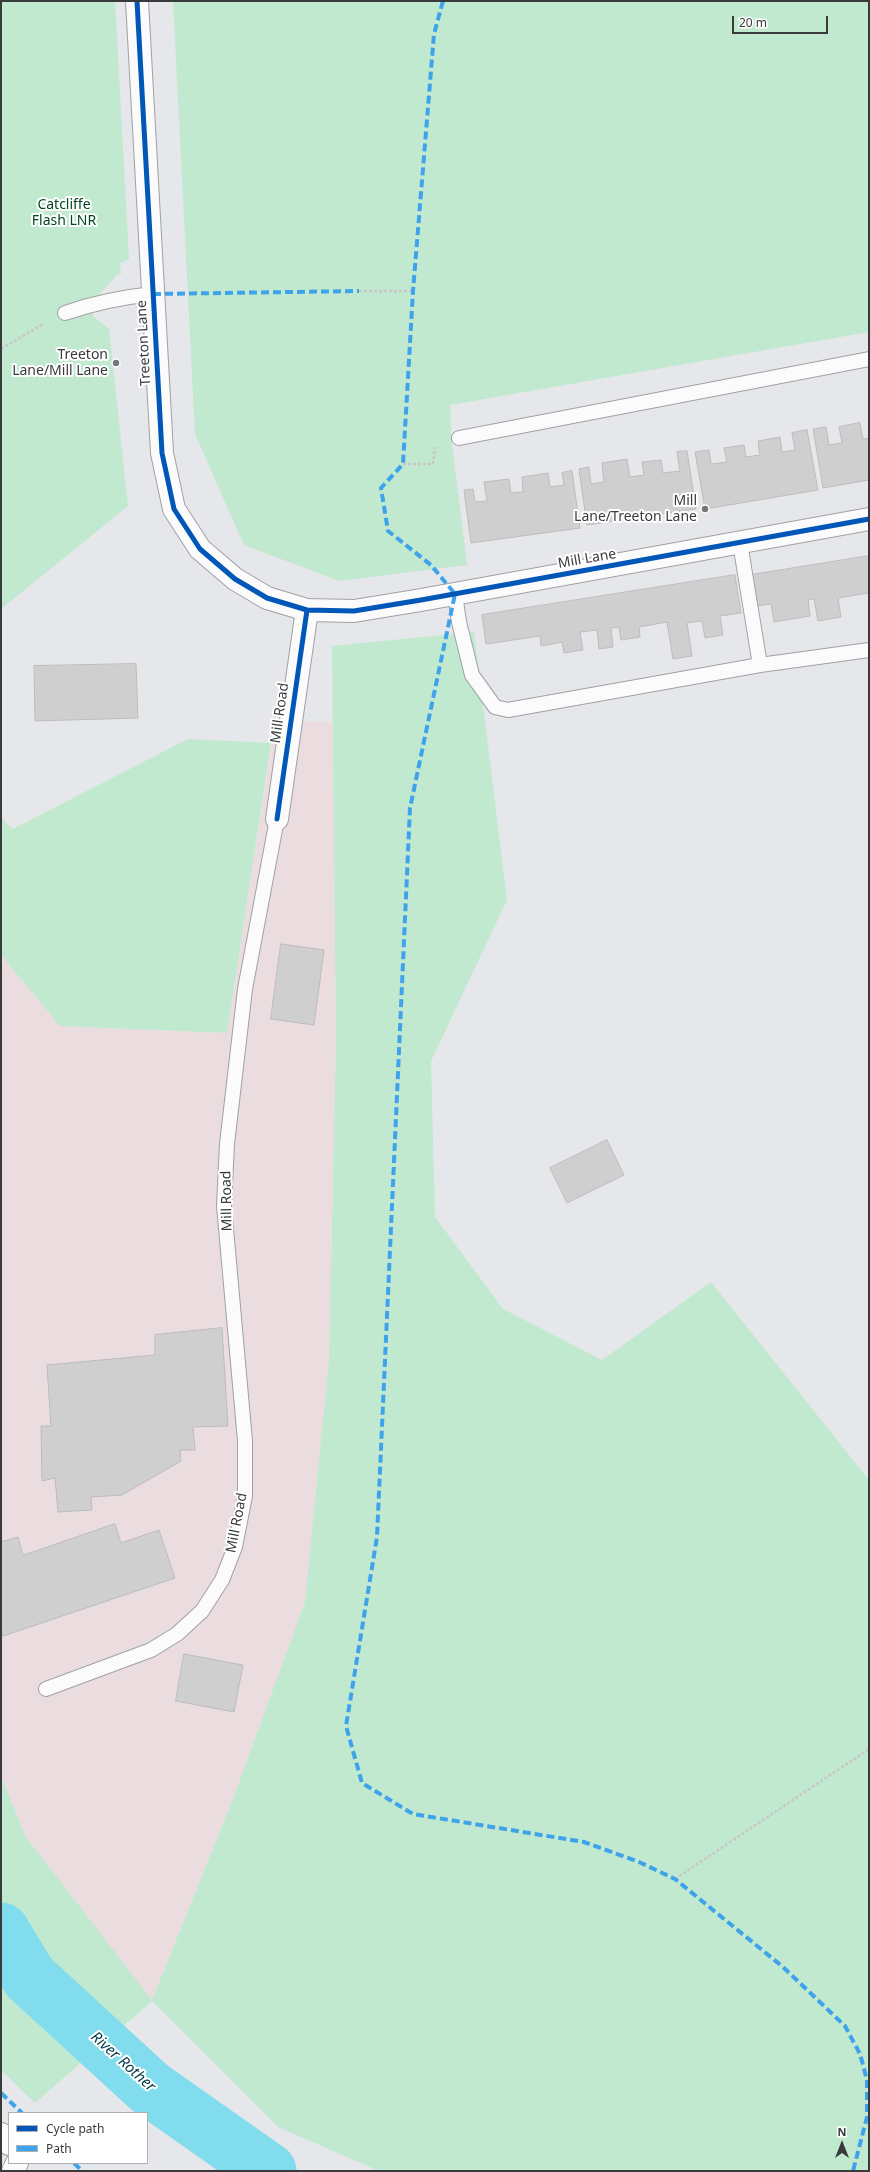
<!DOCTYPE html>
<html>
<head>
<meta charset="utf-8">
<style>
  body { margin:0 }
  #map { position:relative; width:870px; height:2172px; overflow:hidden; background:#e5e7ea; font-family:"Noto Sans",sans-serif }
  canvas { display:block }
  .frame { position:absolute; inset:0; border:2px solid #383a3c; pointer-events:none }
  .legend { position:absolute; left:8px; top:2112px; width:140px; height:52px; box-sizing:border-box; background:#fff; border:1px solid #afb0b1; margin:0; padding:5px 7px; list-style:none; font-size:12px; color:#383a3c }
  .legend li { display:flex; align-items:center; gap:8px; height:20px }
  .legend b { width:20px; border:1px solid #afb0b1 }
  .north { position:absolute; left:822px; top:2124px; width:40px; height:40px; -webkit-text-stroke:3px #fff; paint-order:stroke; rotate:0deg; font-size:11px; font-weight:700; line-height:16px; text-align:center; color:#383a3c }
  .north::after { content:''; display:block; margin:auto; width:14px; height:18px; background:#383a3c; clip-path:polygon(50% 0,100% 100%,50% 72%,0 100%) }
  .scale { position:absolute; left:732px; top:16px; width:96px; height:18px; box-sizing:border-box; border:2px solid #383a3c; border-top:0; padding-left:5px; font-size:12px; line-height:14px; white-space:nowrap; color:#383a3c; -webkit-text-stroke:3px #fff; paint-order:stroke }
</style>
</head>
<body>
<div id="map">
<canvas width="870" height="2172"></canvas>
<div class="frame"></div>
<ul class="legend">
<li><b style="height:5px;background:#0057b8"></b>Cycle path</li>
<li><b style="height:5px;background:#3fa3ec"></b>Path</li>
</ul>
<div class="north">N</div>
<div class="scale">20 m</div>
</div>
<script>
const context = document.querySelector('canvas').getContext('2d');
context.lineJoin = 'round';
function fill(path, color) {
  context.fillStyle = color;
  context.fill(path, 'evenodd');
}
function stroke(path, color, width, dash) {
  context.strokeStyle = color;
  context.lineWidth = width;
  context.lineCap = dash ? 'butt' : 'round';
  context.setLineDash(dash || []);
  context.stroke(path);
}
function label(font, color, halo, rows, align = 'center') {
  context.font = font + ' "Noto Sans",sans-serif';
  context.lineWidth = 4;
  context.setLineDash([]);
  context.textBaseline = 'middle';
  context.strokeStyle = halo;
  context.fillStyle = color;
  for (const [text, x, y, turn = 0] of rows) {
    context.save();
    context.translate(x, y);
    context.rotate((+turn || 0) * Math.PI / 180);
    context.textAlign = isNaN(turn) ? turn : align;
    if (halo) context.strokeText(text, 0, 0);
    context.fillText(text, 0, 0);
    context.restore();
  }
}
fill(new Path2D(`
  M275,721L333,722L336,1040L329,1360L305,1602L233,1799L152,2001L26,1837L1,1776V955L60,1026L227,1033Z`), '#ebdddf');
fill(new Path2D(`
  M1,1H115L129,259L120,263L121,274L117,275L91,304L93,316L109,329L128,506L1,609Z
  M173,1H869V332L450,405L451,436L467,565L339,581L244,545L195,434Z
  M474,632L507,900L431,1061L435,1217L503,1309L602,1360L711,1282L869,1480V2171H379L278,2127L152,2001L35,2103L1,2070V1776L26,1837L152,2000L233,1799L305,1602L329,1360L336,1040L332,646Z
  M188,739L271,743L227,1033L60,1026L1,955V818L13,829Z`), '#c1e9cf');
stroke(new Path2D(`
  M1,1931L29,1977L150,2088L268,2171`), '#81dced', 57);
const building = new Path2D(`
  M860,423L863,439L869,438V480L823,488L813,429L826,427L829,445L842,443L839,427Z
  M807,430L818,490L705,509L695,452L709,450L711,464L727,462L724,448L744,445L746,457L760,455L758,441L780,437L782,452L795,450L792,433Z
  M687,451L696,509L587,525L579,469L589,467L591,484L604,482L602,463L627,459L630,477L644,475L642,462L661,460L663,473L680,471L677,452Z
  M572,471L580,528L471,543L464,490L473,489L475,502L487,501L484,482L509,479L511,493L523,492L522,477L548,473L550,487L564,485L562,473Z
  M869,556V593L838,598L841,617L818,621L814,599L808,600L810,616L774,622L771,604L756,606L751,575Z
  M735,575L741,613L720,616L723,635L705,638L702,621L687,623L692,656L673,659L667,622L639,627L640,637L621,640L619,627L611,628L613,647L599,649L597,630L580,632L583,650L564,653L562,642L541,646L540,636L486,644L482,615Z
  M136,664L138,718L35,721L34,666Z
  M281,944L324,950L314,1025L271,1019Z
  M607,1140L624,1175L567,1203L550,1168Z
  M222,1328L228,1426L193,1427L195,1450H180L181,1461L122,1495L91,1497L92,1510L58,1512L55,1478L42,1481L41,1426H51L47,1365L155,1355V1335Z
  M115,1524L121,1543L159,1530L175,1578L3,1636L1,1631V1542L18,1537L23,1555Z
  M184,1654L243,1665L234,1712L176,1701Z`);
fill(building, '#cfcfd0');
stroke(building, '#bcbcbc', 1);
const lane = new Path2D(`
  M65,313C94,303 123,297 153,294
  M459,438L869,359
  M740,543L760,665
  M455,594L459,622L472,675L495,707L508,710L760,665L869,650
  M46,1689L151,1650L177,1634L202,1611L222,1580L235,1547L245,1496V1441L224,1206L227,1144L245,989L277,819`);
const street = new Path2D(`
  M277,819L307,610
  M1,2134L9,2144
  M13,2171L17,2163`);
const secondary = new Path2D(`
  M137,1L162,453L174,509L200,549L235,579L267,598L307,610L354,611L421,600L869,519`);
stroke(lane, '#a0a1a4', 16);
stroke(street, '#a0a1a4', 24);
stroke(secondary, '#a0a1a4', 24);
stroke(new Path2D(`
  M359,291H413
  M1,349L43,324
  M403,464H433L435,447
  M675,1879L869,1749`), '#c7c7c9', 2.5, [3, 2]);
stroke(lane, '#fbfbfc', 14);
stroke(street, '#fbfbfc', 22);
stroke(secondary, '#fbfbfc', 22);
stroke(new Path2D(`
  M443,1L434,34L413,291L403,464L381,488L388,531L431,565L455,594L410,808L377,1537L346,1726L362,1783L413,1814L584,1842L639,1862L675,1879L783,1967L845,2026L860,2054L867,2080V2117L853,2171
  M153,294L359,291
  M1,2093L22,2113
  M74,2163L82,2171`), '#3fa3ec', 4, [8, 4]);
stroke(new Path2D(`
  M137,1L162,453L174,509L200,549L235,579L267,598L307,610L354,611L421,600L869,519
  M277,819L307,610`), '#0057b8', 5);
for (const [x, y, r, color] of [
  [116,363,4,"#757779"],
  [705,509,4,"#757779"]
]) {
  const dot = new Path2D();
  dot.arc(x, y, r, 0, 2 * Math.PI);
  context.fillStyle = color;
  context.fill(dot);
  stroke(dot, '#fff', 1.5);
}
label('14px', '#014723', '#fff', [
  ["Catcliffe",64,205],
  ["Flash LNR",64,221]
]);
label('14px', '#383a3c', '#fff', [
  ["Treeton Lane",144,343,-93],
  ["Mill Lane",587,559,-10],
  ["Mill Road",280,713,-82],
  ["Mill Road",227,1201,-91],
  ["Mill Road",237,1523,-79]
]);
label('14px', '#383a3c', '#fff', [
  ["Treeton",108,355],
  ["Lane/Mill Lane",108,371],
  ["Mill",697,501],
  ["Lane/Treeton Lane",697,517]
], 'right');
label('italic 15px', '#003d46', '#fff', [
  ["River Rother",123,2062,42]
]);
</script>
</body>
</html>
